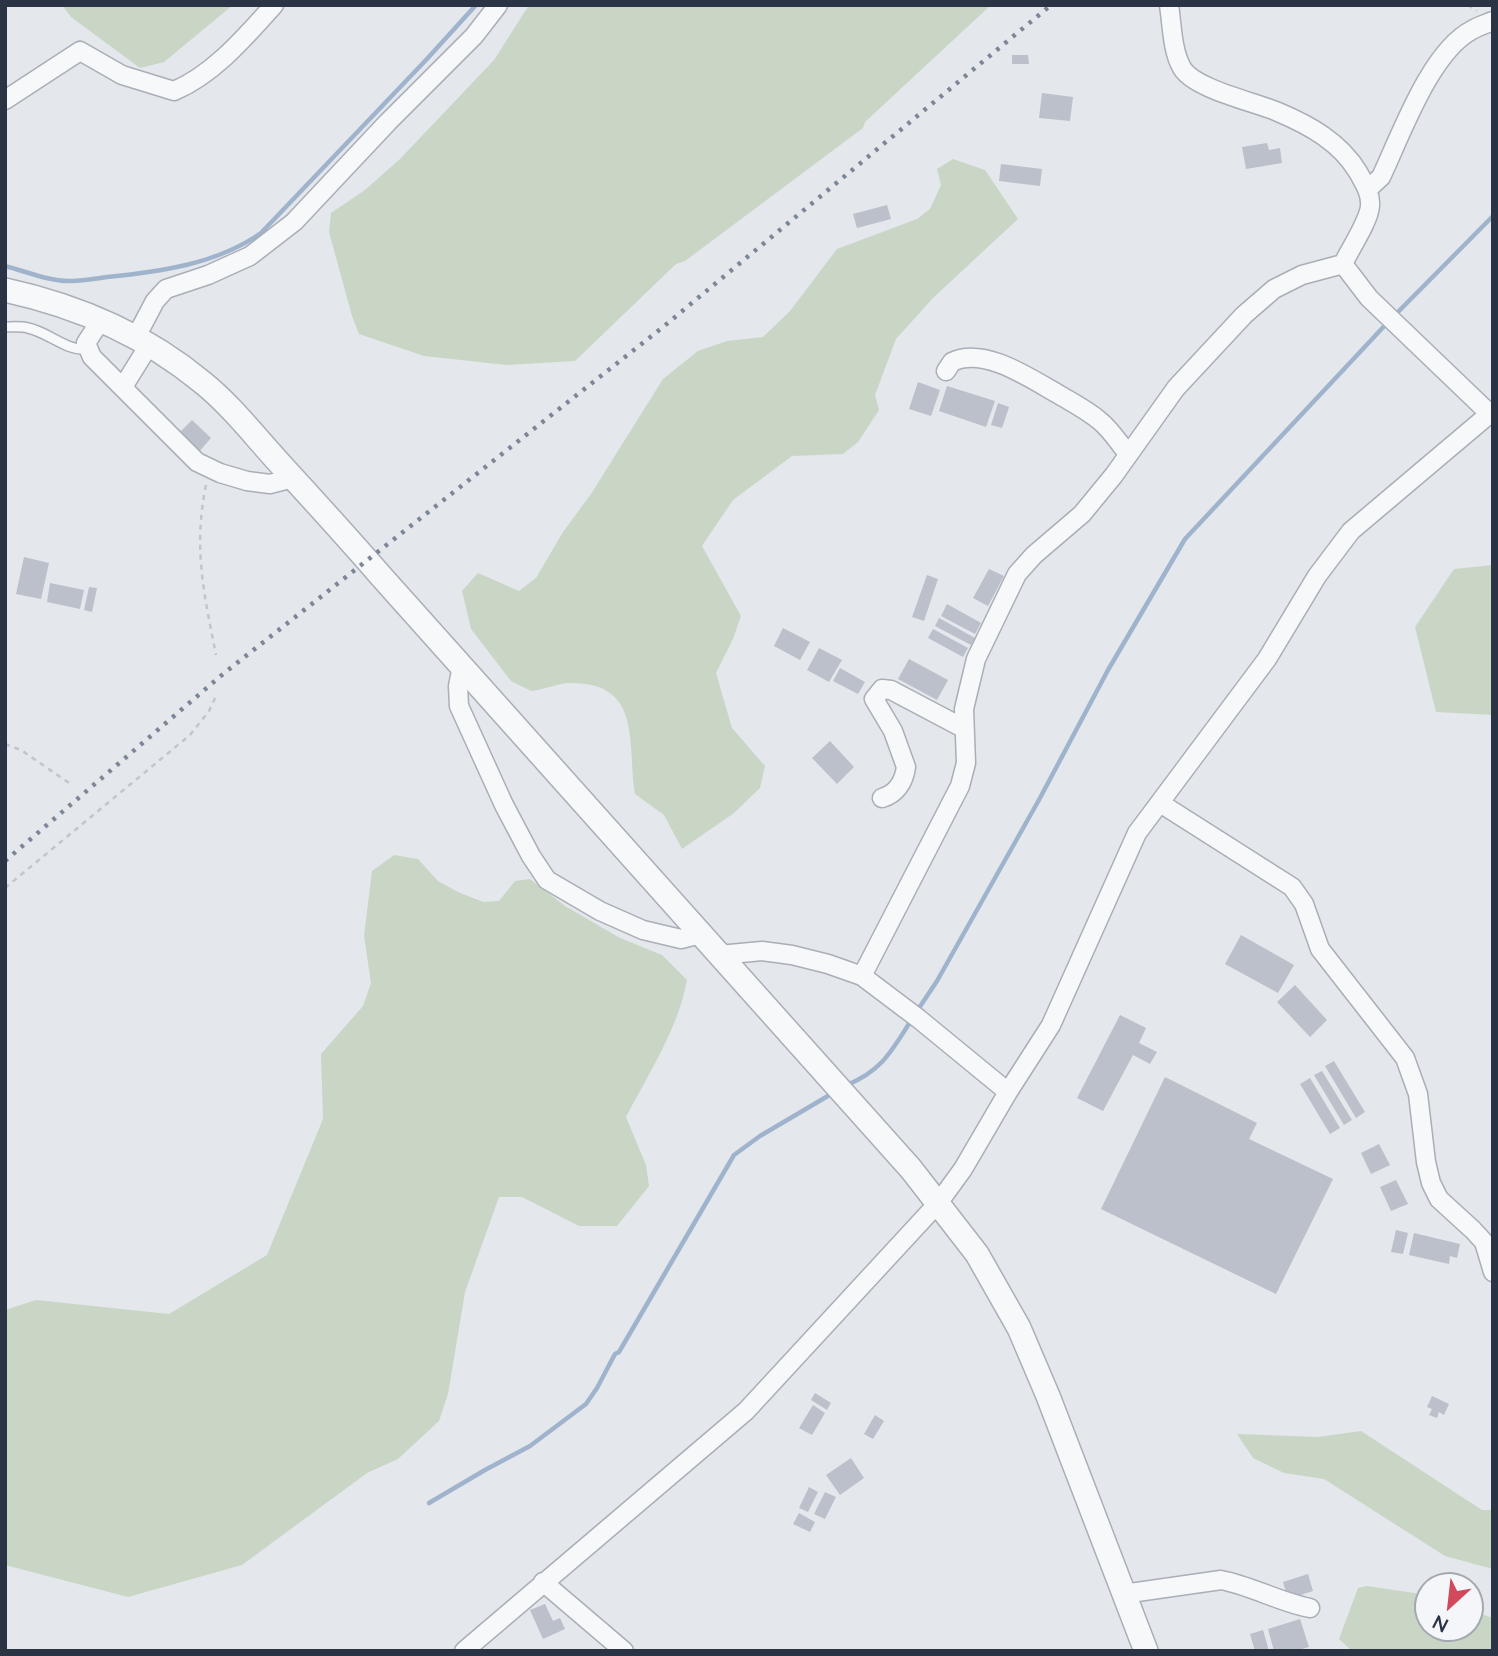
<!DOCTYPE html>
<html>
<head>
<meta charset="utf-8">
<style>
  body { margin:0 }
  #map { position:relative; width:1498px; height:1656px; overflow:hidden; background:#e4e7ec; font-family:Lato,sans-serif }
  canvas { display:block }
  .frame { position:absolute; inset:0; border:7px solid #2b3445; pointer-events:none }
  .north { position:absolute; left:1414px; top:1572px; width:70px; height:70px; box-sizing:border-box; background:#f4f6f9; border:2px solid #a4a8b1; border-radius:50%; rotate:207deg; font-size:19px; font-weight:700; line-height:28px; text-align:center; color:#2b3445 }
  .north::after { content:''; display:block; margin:auto; width:24px; height:32px; background:#d1495b; clip-path:polygon(50% 0,100% 100%,50% 72%,0 100%) }
</style>
</head>
<body>
<div id="map">
<canvas width="1498" height="1656"></canvas>
<div class="frame"></div>
<div class="north">N</div>
</div>
<script>
const context = document.querySelector('canvas').getContext('2d');
context.lineJoin = 'round';
function fill(path, color) {
  context.fillStyle = color;
  context.fill(path, 'evenodd');
}
function stroke(path, color, width, dash) {
  context.strokeStyle = color;
  context.lineWidth = width;
  context.lineCap = dash ? 'butt' : 'round';
  context.setLineDash(dash || []);
  context.stroke(path);
}
fill(new Path2D(`
  M62,5H233L164,62L140,68L71,17Z
  M529,5H991L865,122L863,128L685,261L676,264L575,361L506,365L424,356L359,334L352,316L329,232L331,213L365,190L400,159L494,60Z
  M953,159L985,170L1018,219L933,298L896,339L875,395L879,410L858,442L843,454L792,456L733,500L702,546L741,616L733,639L716,673L732,728L765,766L760,788L734,813L682,849L664,815L635,794C627,742 643,681 568,683C557,684 542,690 531,691L511,681L471,629L462,591L478,573L519,591L536,578L563,532L591,494L663,379L698,351L727,341L763,337L790,311L837,249L917,219L930,209L941,185L937,169Z
  M1493,565V715L1436,712L1415,627L1454,569Z
  M394,855L418,859L438,881L458,892L483,902L499,901L515,881L530,879L565,906L620,938L662,955L687,980C678,1029 649,1073 626,1117L646,1165L649,1186L617,1226H579L522,1197H499L465,1292L448,1394L439,1421L398,1459L367,1473L242,1565L128,1597L5,1565V1310L36,1300L169,1314L267,1255L323,1119L321,1054L363,1006L371,983L364,936L372,871Z
  M1361,1431L1482,1510H1493V1569L1445,1556L1324,1479L1284,1473L1253,1458L1237,1434L1318,1437Z
  M1367,1586L1428,1595V1628H1470V1610L1493,1618V1651H1352L1339,1639L1358,1588Z`), '#c9d6c5');
stroke(new Path2D(`
  M5,266C25,271 48,281 69,281C81,281 94,279 107,277C159,272 217,264 261,233L426,60L476,5
  M1395,315L1493,216
  M917,1011L937,981L1040,798L1108,670L1185,539L1389,321
  M847,1085C883,1070 892,1050 912,1019
  M429,1503L485,1470L530,1446L586,1404L597,1388L615,1354L619,1352L734,1155L760,1136L833,1093`), '#9fb4cc', 4.5);
fill(new Path2D(`
  M1012,55H1028L1029,64H1012Z
  M1042,93L1073,97L1070,121L1039,118Z
  M1267,143L1269,150L1280,148L1282,163L1246,169L1242,147Z
  M1001,164L1042,169L1040,186L999,181Z
  M887,205L891,219L857,228L853,214Z
  M918,382L940,390L931,416L909,409Z
  M947,386L995,401L986,427L939,411Z
  M998,403L1009,407L1002,428L991,425Z
  M192,420L211,438L198,453L178,434Z
  M24,557L49,563L41,599L16,594Z
  M989,569L1004,576L988,606L973,598Z
  M927,575L938,579L924,621L912,617Z
  M50,583L84,590L80,609L47,602Z
  M89,587L97,588L92,612L84,610Z
  M947,604L981,623L975,634L941,616Z
  M939,618L975,638L971,645L935,626Z
  M783,628L810,642L800,660L774,646Z
  M933,629L968,648L963,657L928,638Z
  M819,648L842,660L829,682L807,670Z
  M909,659L948,680L937,700L898,679Z
  M840,668L865,682L858,694L833,681Z
  M830,741L854,767L837,784L812,758Z
  M1241,935L1294,965L1278,993L1225,964Z
  M1295,985L1327,1020L1310,1037L1277,1002Z
  M1120,1015L1146,1028L1139,1043L1157,1052L1150,1064L1133,1055L1103,1111L1077,1098Z
  M1334,1061L1365,1112L1356,1118L1325,1066Z
  M1322,1071L1352,1120L1344,1125L1314,1075Z
  M1165,1077L1257,1123L1249,1139L1333,1179L1276,1294L1101,1209Z
  M1310,1078L1340,1128L1330,1134L1300,1084Z
  M1379,1144L1390,1165L1371,1174L1361,1153Z
  M1396,1180L1408,1204L1391,1211L1380,1187Z
  M1396,1230L1408,1233L1403,1254L1391,1252Z
  M1414,1233L1460,1244L1457,1258L1450,1256L1449,1264L1409,1255Z
  M815,1393L831,1403L827,1410L811,1400Z
  M1432,1396L1449,1404L1444,1415L1439,1412L1437,1418L1429,1415L1432,1409L1427,1407Z
  M813,1405L825,1413L812,1435L799,1428Z
  M875,1415L884,1421L873,1439L864,1434Z
  M851,1458L864,1478L840,1495L826,1475Z
  M809,1487L818,1492L808,1512L799,1508Z
  M825,1492L836,1497L825,1519L814,1514Z
  M799,1513L815,1522L810,1532L793,1524Z
  M1308,1574L1313,1591L1288,1599L1283,1582Z
  M545,1604L553,1621L560,1618L565,1629L543,1639L530,1610Z
  M1300,1619L1309,1647L1295,1651H1274L1268,1629Z
  M1263,1630L1269,1651H1255L1250,1634Z`), '#bbc0ca');
const service = new Path2D(`
  M5,327C13,327 21,326 28,328C48,332 68,352 87,349`);
const minor = new Path2D(`
  M1169,5C1172,24 1172,51 1182,68C1194,89 1255,102 1278,112C1309,125 1340,142 1358,172C1364,183 1371,193 1370,206C1369,221 1350,249 1343,264L1369,298L1490,414
  M5,100L80,51L122,75L174,91C214,74 245,37 274,5
  M1368,189L1381,177C1401,135 1430,52 1472,30C1479,26 1486,24 1493,21
  M101,320L86,343L92,357L197,462L220,473L247,481L270,484L293,478
  M136,337L155,301L166,289L208,275L250,256L294,222L388,122L474,36L498,5
  M946,371L952,362C984,346 1031,379 1058,394C1073,403 1087,410 1100,421C1111,430 1119,443 1128,454
  M123,387L149,345
  M462,666L458,686L459,706L504,805L531,856L547,880L600,911L643,930L681,939L701,934
  M882,798C896,794 904,782 906,767L893,731L874,699L882,689L891,690L963,728
  M1160,803L1292,887L1304,904L1320,949L1405,1058L1418,1094L1426,1162L1431,1183L1439,1199L1473,1230L1484,1242L1493,1272
  M719,955L762,951L792,955L828,964L862,976L919,1019L1008,1092
  M862,976L960,786L966,763L964,709L976,659L1017,574L1034,555L1082,514L1114,475L1176,388L1244,315L1274,289L1302,275L1343,264
  M543,1582L624,1651
  M1123,1594L1221,1580C1252,1586 1279,1602 1310,1608
  M464,1651L746,1411L939,1202L963,1169L1008,1092L1051,1025L1137,833L1267,659L1317,576L1351,531L1493,411`);
const tertiary = new Path2D(`
  M5,290C78,306 144,334 202,382C232,406 257,439 283,467C316,503 348,538 380,575L911,1169L977,1254L1019,1328L1048,1396L1146,1651`);
stroke(service, '#a9aeb7', 12);
stroke(minor, '#a9aeb7', 21);
stroke(tertiary, '#a9aeb7', 26);
stroke(new Path2D(`
  M1468,5L1477,11
  M206,485C193,548 204,594 216,655
  M5,744L21,750L69,783
  M5,888L190,735L209,711L217,694`), '#c2c5cb', 2.5, [5, 5]);
stroke(service, '#f7f8fa', 9);
stroke(minor, '#f7f8fa', 18);
stroke(tertiary, '#f7f8fa', 23);
stroke(new Path2D(`
  M5,861L223,674L663,327L1051,5`), '#7d8696', 4.5, [3.5, 7]);
</script>
</body>
</html>
